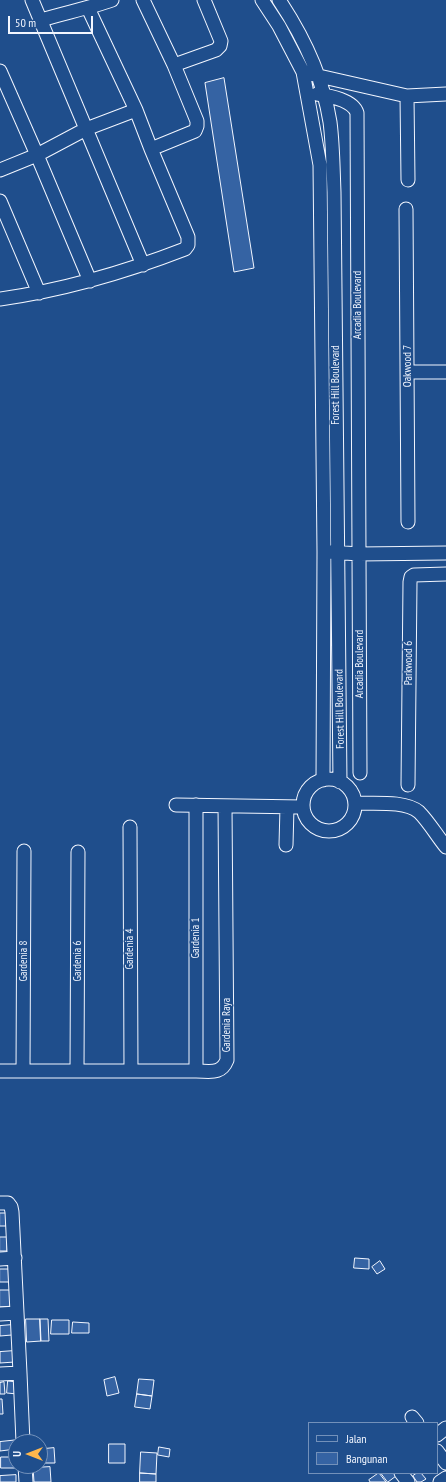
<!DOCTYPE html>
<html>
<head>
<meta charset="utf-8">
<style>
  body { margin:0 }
  #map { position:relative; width:446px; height:1482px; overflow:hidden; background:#1f4e8c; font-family:"PT Sans Narrow",sans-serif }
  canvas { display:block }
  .legend { position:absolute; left:308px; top:1422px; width:130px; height:52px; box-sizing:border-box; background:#1f4e8c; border:1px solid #7391ba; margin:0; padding:5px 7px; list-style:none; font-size:12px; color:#f2f6ff }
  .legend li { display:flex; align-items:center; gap:8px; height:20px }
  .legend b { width:20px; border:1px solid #7391ba }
  .north { position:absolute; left:8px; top:1434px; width:40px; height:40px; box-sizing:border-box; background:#1f4e8c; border:1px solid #7391ba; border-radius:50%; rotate:270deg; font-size:11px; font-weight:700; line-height:16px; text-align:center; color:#f2f6ff }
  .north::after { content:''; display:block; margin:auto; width:14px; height:18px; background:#ffb74d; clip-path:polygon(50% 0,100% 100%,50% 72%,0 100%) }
  .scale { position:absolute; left:8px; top:16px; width:85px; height:18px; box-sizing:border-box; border:2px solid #f2f6ff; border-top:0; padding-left:5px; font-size:12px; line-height:14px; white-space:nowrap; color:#f2f6ff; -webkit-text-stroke:3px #1f4e8c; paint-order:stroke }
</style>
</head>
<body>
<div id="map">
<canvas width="446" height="1482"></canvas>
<ul class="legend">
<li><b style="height:5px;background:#1f4e8c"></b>Jalan</li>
<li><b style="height:11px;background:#3563a3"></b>Bangunan</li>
</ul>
<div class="north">U</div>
<div class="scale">50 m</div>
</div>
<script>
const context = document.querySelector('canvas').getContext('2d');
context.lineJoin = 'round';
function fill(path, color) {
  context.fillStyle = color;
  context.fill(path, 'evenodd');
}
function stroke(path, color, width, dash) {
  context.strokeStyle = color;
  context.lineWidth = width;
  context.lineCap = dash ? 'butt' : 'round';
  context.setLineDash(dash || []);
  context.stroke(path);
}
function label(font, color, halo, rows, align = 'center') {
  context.font = font + ' "PT Sans Narrow",sans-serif';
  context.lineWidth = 3;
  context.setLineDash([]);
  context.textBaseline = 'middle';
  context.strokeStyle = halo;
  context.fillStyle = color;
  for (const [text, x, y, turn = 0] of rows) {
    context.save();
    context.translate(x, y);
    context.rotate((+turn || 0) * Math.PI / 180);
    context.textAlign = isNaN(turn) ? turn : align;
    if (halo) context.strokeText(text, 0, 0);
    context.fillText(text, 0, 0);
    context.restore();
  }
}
const building = new Path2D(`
  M224,78L254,268L234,272L205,83Z
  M0,1213H6V1226H0Z
  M0,1237H7V1251H0Z
  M355,1258L369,1259V1269L354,1268Z
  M380,1261L385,1269L377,1274L372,1267Z
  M0,1269H9V1282H0Z
  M0,1290H14V1306L0,1307Z
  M26,1319H40L41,1341L27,1342Z
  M40,1319H48L49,1341H41Z
  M52,1320H69V1334H51Z
  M73,1322L89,1323V1333H72Z
  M12,1325V1335L0,1336V1326Z
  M14,1351L15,1362L0,1363V1352Z
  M115,1377L119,1393L107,1396L104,1380Z
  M139,1379L154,1380L152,1396L137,1394Z
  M8,1381L18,1382L17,1394L7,1393Z
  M4,1382L5,1394H0V1383Z
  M137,1394L152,1396L150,1409L135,1407Z
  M0,1399H2L3,1414H0Z
  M18,1440L19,1442H16V1449L0,1451V1442Z
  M109,1444H125V1463H109Z
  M159,1447L170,1449L169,1457L158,1455Z
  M54,1448L55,1463H45L44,1449Z
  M141,1452L157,1453L156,1474L140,1473Z
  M1,1457H15V1468H1Z
  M50,1467L51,1482H34L33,1468Z
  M140,1473L156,1474V1482H140Z
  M379,1473L386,1482H370L369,1480Z
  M381,1473H394L396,1476L388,1482Z
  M417,1473H421L426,1479L421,1482H417L413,1476Z
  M16,1475V1482H0V1476Z`);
fill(building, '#3563a3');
stroke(building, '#f2f6ff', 1);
const minor = new Path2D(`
  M32,0L143,265
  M143,0L174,65
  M262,0L279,26L303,72L320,165L324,552L323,780
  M279,0C303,36 323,78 330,122C333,145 333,169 334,192L340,782
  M88,8L136,110L151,149
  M41,20C64,13 89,8 112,0
  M0,71L37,155L90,281
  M310,74L407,96L446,94
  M317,94C330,96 353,100 357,113L360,773
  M407,96L408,180
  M0,170L37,155L86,129L136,110
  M0,201L39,293
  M406,209L408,522
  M0,299C65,290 123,273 185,249L188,245V237L151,149L195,131L197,126V121L174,65L216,50L220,46L221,41L204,0
  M408,372H446
  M330,552L359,554L446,553
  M303 805a26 26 0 1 1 52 0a26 26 0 1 1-52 0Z
  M408,785L410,582L411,577L414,575L446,574
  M355,803C372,804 405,800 419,812C429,822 437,836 446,847
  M176,805L303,807
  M130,827L131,1071
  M286,845L287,807
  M0,1071H196C210,1071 221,1075 227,1060L225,806
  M23,1071L24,851
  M77,1071L78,852
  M196,1071V805
  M0,1203H8L11,1207L12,1212L20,1373L0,1374
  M0,1259L15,1258
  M0,1314L17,1313
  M20,1373L23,1442
  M412,1417L417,1423
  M437,1435L446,1428
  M437,1451L446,1463
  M25,1466L26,1482
  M401,1473L408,1482
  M440,1482L446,1478`);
stroke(minor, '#f2f6ff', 15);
stroke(minor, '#1f4e8c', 13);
label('11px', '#f2f6ff', '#1f4e8c', [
  ["Arcadia Boulevard",358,305,-90],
  ["Oakwood 7",408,366,-90],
  ["Forest Hill Boulevard",336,385,-90],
  ["Parkwood 6",409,663,-90],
  ["Arcadia Boulevard",360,664,-90],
  ["Forest Hill Boulevard",340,709,-91],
  ["Gardenia 1",196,938,-90],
  ["Gardenia 4",130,949,-90],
  ["Gardenia 8",24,961,-90],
  ["Gardenia 6",78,961,-90],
  ["Gardenia Raya",227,1025,-90]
]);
</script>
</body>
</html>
